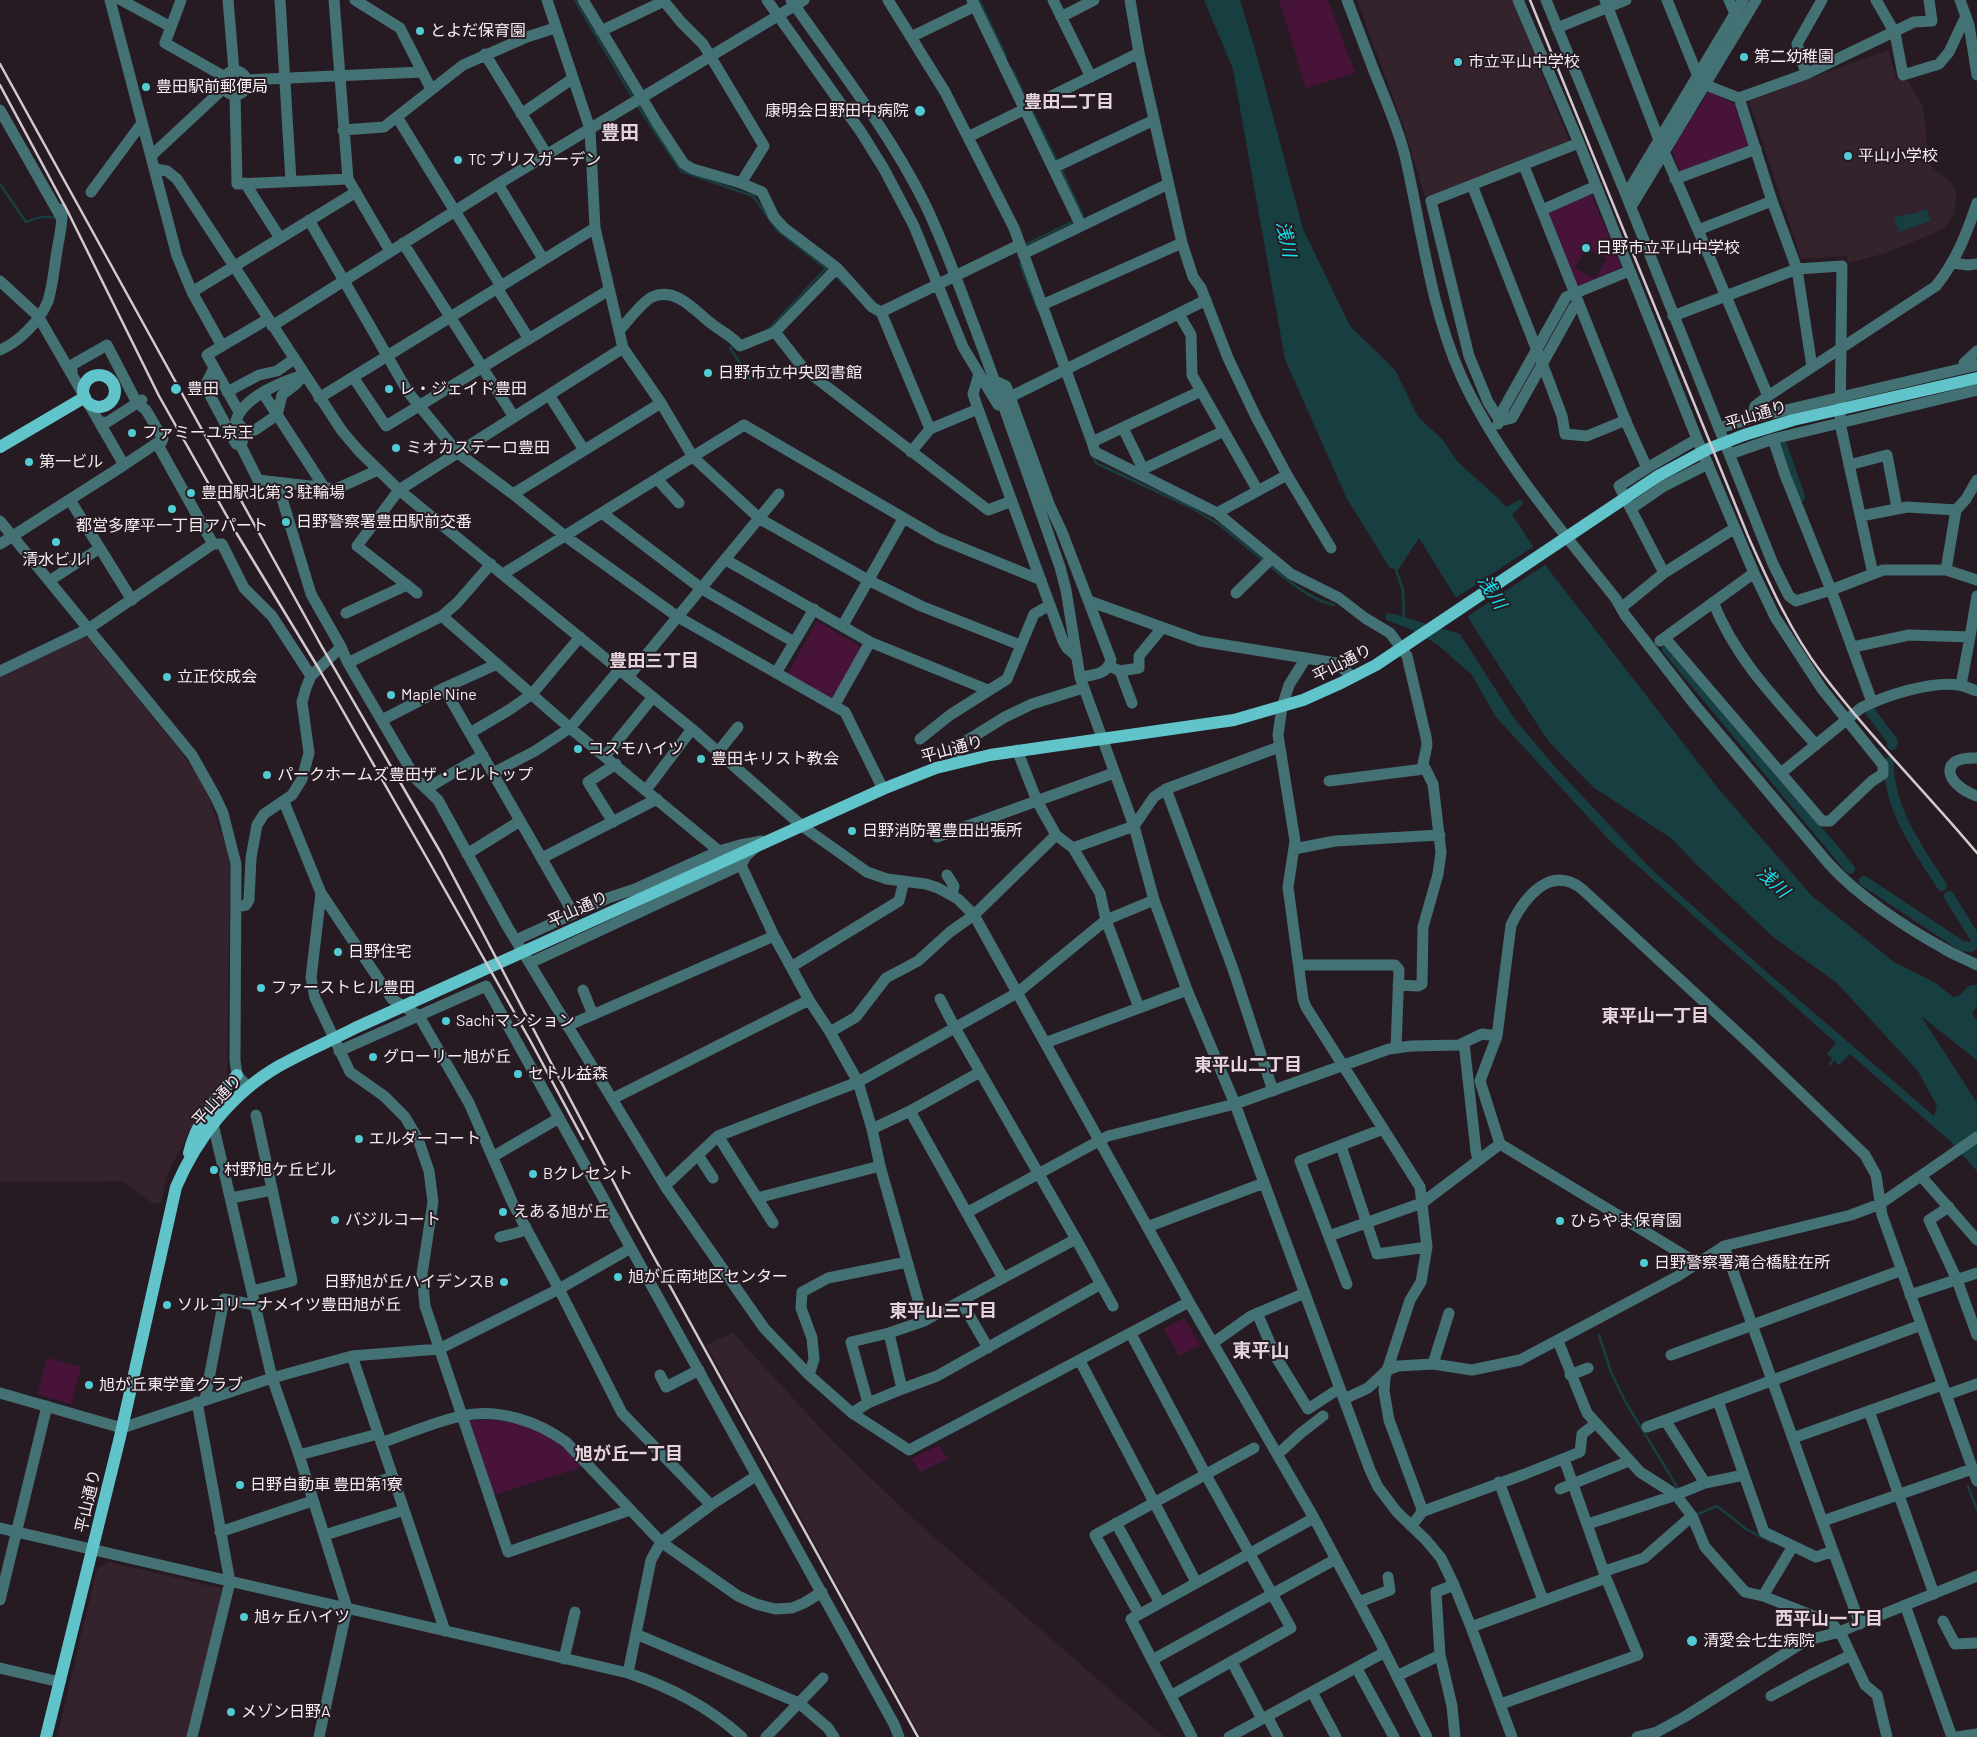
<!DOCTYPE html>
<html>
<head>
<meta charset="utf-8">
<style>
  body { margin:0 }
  canvas { display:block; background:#271b23 }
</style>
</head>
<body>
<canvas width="1977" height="1737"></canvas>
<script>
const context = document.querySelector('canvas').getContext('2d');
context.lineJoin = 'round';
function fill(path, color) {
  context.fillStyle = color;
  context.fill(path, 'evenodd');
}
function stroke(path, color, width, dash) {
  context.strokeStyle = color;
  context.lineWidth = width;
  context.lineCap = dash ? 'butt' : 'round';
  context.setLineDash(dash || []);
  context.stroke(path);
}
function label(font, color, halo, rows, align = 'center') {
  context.font = font + ' Barlow,"Noto Sans JP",sans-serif';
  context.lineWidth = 4;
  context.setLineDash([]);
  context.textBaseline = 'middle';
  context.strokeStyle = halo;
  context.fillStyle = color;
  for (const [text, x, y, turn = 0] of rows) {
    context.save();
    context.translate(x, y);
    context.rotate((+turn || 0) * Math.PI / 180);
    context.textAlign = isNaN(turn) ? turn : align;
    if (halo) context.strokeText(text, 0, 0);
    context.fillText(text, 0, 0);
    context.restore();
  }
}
fill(new Path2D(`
  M1357,0H1512L1569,141L1566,145L1425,197L1403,124Z
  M1888,50L1897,80L1906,78L1923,107L1927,143L1932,168L1951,182L1957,196L1953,216L1943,229L1889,252L1848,263L1847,256L1801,259L1749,101Z
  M81,636L87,637L182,753L202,783L210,800L225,845L230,868L227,1076L206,1104L190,1130L168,1173L161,1202L154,1204L122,1181L0,1182V677Z
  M733,1333L836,1445L919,1524L1164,1737H921L706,1345Z
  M109,1562L228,1590L192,1737H57L97,1569Z`), '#34222d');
fill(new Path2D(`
  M1279,0H1328L1355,73L1306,88Z
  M1709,91L1734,104L1749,148L1680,172L1672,150Z
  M1591,194L1622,267L1579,286L1577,285L1548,213ZM1588,249L1607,259L1595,279L1575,268L1583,253Z
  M817,621L861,647L835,701L787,675Z
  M1184,1318L1200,1345L1179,1356L1164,1329Z
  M47,1358L81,1367L71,1404L37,1394Z
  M482,1420C531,1420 550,1435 585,1466L494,1495L469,1421Z
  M939,1445L948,1459L920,1472L912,1459Z`), '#481339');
fill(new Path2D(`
  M1204,0H1240L1258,60L1303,229L1350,326L1395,370L1418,417L1442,439L1457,461L1500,500L1506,507L1519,500L1523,501L1522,505L1512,515L1552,574L1721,792L1812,896L1894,962L1934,982L1953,997L1959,996L1970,985H1977V1006L1972,1014L1977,1020V1060L1921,1016L1977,1103V1171L1950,1141L1850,1054L1839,1065L1827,1054L1836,1043L1611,842L1496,717L1472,675L1437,644L1408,628L1386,620V613L1394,614L1460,634L1514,718L1555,767L1649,867L1771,976L1934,1116L1937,1106L1918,1071L1837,983L1772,936L1699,867L1671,838L1593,787L1549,742L1484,643L1419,538L1398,570L1390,568L1347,499L1285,359L1233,69Z
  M1927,209L1931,221L1899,232L1894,218L1908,213L1909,215Z`), '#173e40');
fill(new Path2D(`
  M1536,545L1548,563L1496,597L1495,603L1489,602L1465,618L1454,599L1477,584L1478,580L1484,579Z`), '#271b23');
stroke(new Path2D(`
  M575,0L633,98
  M979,0L1006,56
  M1012,69L1026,99
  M637,105L681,171L753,196L777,230L827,269
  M1033,113L1057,161
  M1062,171L1083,216
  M0,184L26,222C36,218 45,215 56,218
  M1025,245L1072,222
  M1020,264L1038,310
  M835,275L845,285
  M769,329L826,268
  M735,345L730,348L750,379
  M1093,455L1096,463L1190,507L1220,525L1264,561
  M1270,566C1290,582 1309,599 1334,605
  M1395,567L1403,590L1404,620
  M1830,1064L1835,1057
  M1599,1335L1611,1372L1625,1401L1679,1490
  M1968,1486L1977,1510
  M1696,1513V1515L1717,1506L1746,1529L1771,1542`), '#173e40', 2.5);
stroke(new Path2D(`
  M1781,442L1800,497
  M1667,649L1850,869
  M1870,711L1893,742L1892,745
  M1889,762C1888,808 1918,849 1942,886
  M1864,881L1962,946L1972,947
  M1949,896L1977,941`), '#173e40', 10);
stroke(new Path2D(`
  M110,0L177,256L192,292L222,346L207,355L239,412
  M121,0L171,27L165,43L225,77
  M228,0L234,71
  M280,0L291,181
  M334,0L348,179L390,251
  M355,0L400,28L431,89
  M547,0L590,129L595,228L623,348L661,403L693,457L760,519L868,580L921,606L1020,645
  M583,0L657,123L684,164L693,169L741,183L762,192L774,217L784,228L837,268L872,307L881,312L930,429L911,452
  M663,0L681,22L703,44L764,146L741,183
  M767,0L861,132L884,169L914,226L963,347L998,405
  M791,0C837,66 888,130 924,202C944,243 959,286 975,328C1005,407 1032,488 1060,567L1066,590L1080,677L1134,826L1154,900L1187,990L1235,1104L1370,1470L1378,1487L1397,1512L1426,1540L1441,1558L1454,1585L1471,1627L1512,1737
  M888,0L945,92L1014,228L1092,442L1201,391
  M972,0L1081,226
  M1053,0L1091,77
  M1347,0C1356,24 1365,47 1374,71C1385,99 1398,127 1405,156C1422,230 1430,306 1461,376C1499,459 1560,528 1616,599L1625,615L1695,705L1829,864C1858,896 1905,927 1943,948C1954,955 1966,959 1977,965
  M1518,0L1579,143L1697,439L1754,573L1775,617L1822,689L1883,765V774L1872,781L1830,821H1822L1665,638
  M1546,0L1626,195L1773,564L1789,596L1796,601L1831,590L1883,570H1946L1977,580
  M1605,0L1659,140L1698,230L1768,396
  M1667,0L1697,74L1706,85L1739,98L1772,201L1797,269L1812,367
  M1729,0L1737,18
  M1876,0L1895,33L1903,75L1939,64L1949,52L1966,16
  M1960,0L1969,25L1977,75
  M1061,17L1094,0
  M171,27L181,0
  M1557,28L1626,0
  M601,31L664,1
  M911,37L975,6
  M485,54L547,155
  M223 83a12 12 0 1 1 24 0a12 12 0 1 1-24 0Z
  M1806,74L1797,44L1822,0
  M246,80L422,72
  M235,94L237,184L348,179
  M1739,98L1806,74L1914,22L1932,21L1929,0
  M0,110L62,219
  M521,114L572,79
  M397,117L501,286
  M343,130L384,127L463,65L527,37L555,28
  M968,137L1139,53
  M151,156L225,87
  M1524,166L1627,424L1647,468
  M1053,168L1154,120
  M155,169L167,171L177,179L342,431L359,451L399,490L692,729L802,826L867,872L887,879L926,884L938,888L958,899L974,915L1189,1302L1314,1518L1378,1638L1427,1737
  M1675,179L1756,149
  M245,183L280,238
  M498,184L543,259
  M1472,185L1547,376L1562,416L1565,434L1587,436L1626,420
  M91,192L142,123
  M1626,195L1743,0
  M1631,207L1756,0
  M1542,210L1596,186
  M309,220L408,392L458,453L513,494L565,536L678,617L845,712L883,789
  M1698,230L1772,201
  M403,243L514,417
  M1182,243L1193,277L1201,288L1228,358L1256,417L1287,475L1331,548
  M1023,254L1168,184
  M1952,263L1968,265L1977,264
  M0,281L38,316L124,465L163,439
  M497,288L529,339
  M192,292L356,192
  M1042,305L1182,243L1139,53L1130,0
  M881,312L1019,245
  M1179,314L1191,335L1192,375L1258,491
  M1673,316L1797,269L1842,266L1840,423L1873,574
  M272,326L498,184L804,0
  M619,331C626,323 643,301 652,297C676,286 696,312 712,324C722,332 732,336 740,346L775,332L837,268
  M775,332L804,369L988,510L1012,501
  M222,346L268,319
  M0,350C19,342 40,321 48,301C53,285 54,268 57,251C59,237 63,224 62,209
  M214,368L205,386L236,444L241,446
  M1965,368L1964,363L1977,351
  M72,374V365L107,345L137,403L106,423L99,421
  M979,374L973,394L978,409L1063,641L1067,648L1076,656
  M304,375L295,385L282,395L277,415L255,430L245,431L236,421C242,398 282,381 304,375Z
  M353,377L386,426L609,290
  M995,381L1006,386L1049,504L1062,532L1111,660C1107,675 1093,675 1080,677
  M227,392L259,375L277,371L294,359
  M263,393L324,487
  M549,395L584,450
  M1010,397L1206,300
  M319,398L595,228
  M142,400L137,403L146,410L163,439
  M1752,418L1755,406L1768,396L1936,286C1956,261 1967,233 1977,203
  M1500,421L1488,402L1469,356L1431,201L1579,143
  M1500,421L1512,418L1574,307L1579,304
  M1498,424L1504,408L1566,297L1629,271
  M1123,428L1143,469
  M1720,428L1752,418L1977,365
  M930,429L978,409
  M245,431L241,446L258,480L336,489L378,470
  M163,439L159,447L213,544
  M1773,439L1785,475L1831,590L1872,702
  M1092,442L1095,452L1217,513L1291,574L1339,598L1365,618L1390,633L1407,656L1426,737L1427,745L1423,764L1433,784L1441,852L1438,874L1423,927L1422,984L1418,986L1398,985
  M1730,454L1773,439L1977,390
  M1849,465L1887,455L1897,508
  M1137,472L1224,431
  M657,479L679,503
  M277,482L311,594L341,647L348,663L416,779L438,800L507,926L665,1186L764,1328L809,1375L852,1413L909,1450L1189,1302
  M513,494L661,403
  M70,500L132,600
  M1632,508L1664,486L1708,464
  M602,513L702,589L794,642
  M1217,513L1287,475
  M1861,516L1907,507L1956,510
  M0,521L192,755L215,796L223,813L236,864L235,1060L237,1075L248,1087
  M0,544L124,465
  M726,560L870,642L988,690
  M1946,570L1956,510L1966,499L1977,480
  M1664,573L1619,486L1647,468L1697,439
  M503,574L744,425L938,538L1041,580
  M49,581L100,548
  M417,593L357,546L399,490L623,348
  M1236,593L1272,558
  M1089,601L1200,641L1336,663L1353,677
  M1713,602C1737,661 1775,698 1816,745
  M1621,608L1664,573L1735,528
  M346,613L407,585
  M442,616L570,728L719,851
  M843,625L903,519
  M1970,637L1977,596
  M1660,641L1754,573
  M1853,647L1909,635L1970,637L1961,685
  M1306,658L1289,685L1282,707L1278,735L1295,841L1288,887L1303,999L1306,1007L1420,1187L1427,1247L1421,1282L1410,1300L1385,1377L1384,1391L1389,1420L1422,1509L1420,1515L1411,1526
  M348,663L442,616L457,603L491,564
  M1109,666L1120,671L1139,668V656L1162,628
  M0,671L88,629L213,544H222L244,588L272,616L311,676
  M1120,671L1132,703
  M776,673L814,609
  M628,677L779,494
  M444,688L573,913
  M834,706L870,642
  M382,720L444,688L497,664
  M470,733L509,710L532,694L580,637
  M920,739L950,715L1007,679L1034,614L1050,605
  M1017,750L1037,801L1056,835L1073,848L1100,893L1106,920L1139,1008
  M718,752L738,727
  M606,755L653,697
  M1977,758C1937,756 1945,785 1977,796
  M957,761L956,751L958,746L1005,717L1032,704L1083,688
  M493,773L535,751L570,728L619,670
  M1781,773L1861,708C1886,695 1931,681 1959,685C1965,686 1971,689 1977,691
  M1329,781L1424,769
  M426,789L483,755
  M1166,789L1233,969L1273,1091
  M646,790L692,729
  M284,802L321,893L392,999L419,1016L469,1103L513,1204L559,1289L622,1413L711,1505
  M613,822L588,782L616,764
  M937,837L1114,773
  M1073,848L1134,826L1154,797L1166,789L1279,747
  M1294,849L1335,841L1440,835
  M467,854L520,821
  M542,858L657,799
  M741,865L774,936
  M947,875L954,886L952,895
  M321,893L311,978L315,998L350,1072L384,1096L405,1117L418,1139L429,1171L433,1202L422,1274L425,1306L508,1552L630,1510
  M236,907L246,905L249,900L251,858L257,825L264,814L292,795L302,779L309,753L302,702L306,688L311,676L341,647
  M516,940L608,898L635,889L719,851L740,845L762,841
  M530,963L741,865L746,856L755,848
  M1299,965H1395L1399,970L1396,1048
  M583,990L593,1015
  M940,999L955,1028L1076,1239
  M567,1026L774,936L791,967L899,901L904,881
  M830,1032L856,1017L886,978L918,961L950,932L974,915L1056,835
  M1045,1043L1187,990
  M1464,1043L1476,1151L1478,1160
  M339,1051L486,986L894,1724L899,1737
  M612,1099L809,1000
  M910,1111L1003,1278L1076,1239L1113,1306
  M213,1124L272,1378L299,1455L347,1608L319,1737
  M872,1129L910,1111L980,1072
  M718,1136L773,1223
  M1341,1146L1377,1254L1427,1247
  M698,1155L713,1178
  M494,1156L559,1118
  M880,1166L924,1321
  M1921,1176L1977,1240
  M665,1186L718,1136L858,1082L1017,993L1106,920L1154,900
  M231,1198L272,1190
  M757,1198L880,1166L872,1129L858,1082L830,1032L809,1000L791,967
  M1949,1207L1929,1220L1957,1280L1977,1335
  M968,1212L1108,1136L1235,1104L1389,1049L1411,1046L1459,1045L1482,1034L1497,1036
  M1147,1227L1264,1183
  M1329,1236L1422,1203L1500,1144
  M500,1237L520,1232L526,1227
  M1724,1246L1833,1551
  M1697,1263L1500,1144L1480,1081L1497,1036L1511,925C1524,898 1550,864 1582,889L1752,1046L1865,1155L1876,1175L1882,1215L1977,1481
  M1347,1284L1300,1161L1383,1129
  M252,1291L292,1281L256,1115
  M1910,1295L1977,1273
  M961,1301L988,1348
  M1257,1313L1276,1357L1308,1409L1340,1388
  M1131,1334L1206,1475L1291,1628L1172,1695
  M1558,1341L1587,1413L1640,1472L1676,1495L1692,1516L1705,1547L1745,1592L1763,1596L1832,1623L1843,1638L1865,1685L1877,1695L1887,1737
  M1213,1343L1251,1316L1305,1293
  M1671,1355L1902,1270
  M352,1356L445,1631
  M1080,1361L1196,1582
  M1433,1364L1449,1313
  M660,1375L666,1387L699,1370
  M809,1375L814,1359L812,1338L801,1308L802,1292L828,1278L907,1262
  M1570,1375L1588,1368
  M902,1389L937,1376L1101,1284
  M0,1393L122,1428L272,1378L352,1356L439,1349L559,1289L631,1248
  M1946,1395L1977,1384
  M1344,1399L1368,1388L1386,1371L1398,1366L1433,1364L1472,1370L1520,1360L1678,1276L1724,1246L1851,1215L1880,1204L1977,1137
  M205,1400L224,1299L255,1305
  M1718,1401L1764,1532L1816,1557L1833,1551L1860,1624
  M868,1403L851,1342L889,1333L924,1321L1003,1278
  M1869,1411L1934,1594
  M852,1413L868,1403L902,1389L889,1333
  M1665,1420L1705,1483
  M1647,1427L1921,1325
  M1793,1438L1942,1385
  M381,1443C407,1434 434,1422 461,1416C498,1408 537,1421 566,1442L661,1542L738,1596L756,1604L775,1609L792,1608L804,1603L822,1592
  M1278,1454L1301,1433L1323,1416
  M299,1455L378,1434
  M377,1482L393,1477
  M1499,1482L1543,1600
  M1560,1489L1629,1461
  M1421,1512L1525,1474L1580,1452L1582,1434L1595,1424
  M1823,1521L1972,1469
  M1116,1523L1160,1603
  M1588,1524L1676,1495L1705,1483L1744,1475
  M0,1528L628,1673C672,1688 707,1706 742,1737
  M220,1532L312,1501
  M325,1535L404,1510
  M1605,1571L1644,1558L1692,1516
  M1454,1585L1436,1592L1440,1655L1452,1706L1455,1737
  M1763,1596L1793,1546
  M0,1600L47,1406
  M1359,1602L1390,1590L1388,1577
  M1905,1605L1952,1737
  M1139,1614L1095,1535L1254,1448
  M1943,1621L1955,1644L1977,1643
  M1471,1627L1606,1578
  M636,1634L799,1703L828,1728L834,1737
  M564,1659L575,1612
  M1152,1660L1336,1559
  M1232,1662L1262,1719
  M0,1668L60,1682
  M1357,1669L1394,1737
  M628,1673L651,1560L661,1542L711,1505L756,1476
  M1397,1676L1440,1655
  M1312,1692L1336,1737
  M1771,1696L1810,1675L1851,1655
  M1501,1704L1638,1655L1606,1578L1564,1459
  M1267,1716L1278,1737
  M192,1737L230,1582L197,1402
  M766,1737L823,1678
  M1192,1737L1131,1619L1314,1518
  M1229,1737L1385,1652
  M1637,1737L1657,1732L1686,1716L1805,1641L1839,1632L1977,1576
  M1957,1737L1977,1734`), '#447174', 11);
stroke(new Path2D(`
  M83 391a16 16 0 1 1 32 0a16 16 0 1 1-32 0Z
  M0,447L85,397
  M189,1153C196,1122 216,1098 237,1075
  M46,1737L120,1437L176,1187C197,1138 232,1093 279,1066C304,1052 330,1041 355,1028L883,789L936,768L990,755L1234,720L1303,700L1341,683L1376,665L1658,476L1708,449L1744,435L1793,420L1977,378`), '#60c4ca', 12);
stroke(new Path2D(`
  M1530,0L1748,536C1769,583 1790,631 1821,672C1869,736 1926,792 1977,853
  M0,64L322,647L441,853L632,1217L918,1737
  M0,85L68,212L159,396L237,534L319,669L428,860L531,1042L583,1139`), '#d2c9ce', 2.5);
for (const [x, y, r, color] of [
  [420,31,5,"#51ccd4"],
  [1744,57,5,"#51ccd4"],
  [1458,62,5,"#51ccd4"],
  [146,87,5,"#51ccd4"],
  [920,111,6,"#51ccd4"],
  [1848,156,5,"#51ccd4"],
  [458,160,5,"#51ccd4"],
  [1586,248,5,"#51ccd4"],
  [708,373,5,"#51ccd4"],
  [176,389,6,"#51ccd4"],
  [389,389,5,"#51ccd4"],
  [132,433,5,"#51ccd4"],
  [396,448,5,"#51ccd4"],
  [29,462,5,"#51ccd4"],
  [191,493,5,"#51ccd4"],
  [172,509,5,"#51ccd4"],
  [286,522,5,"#51ccd4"],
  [56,542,5,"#51ccd4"],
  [167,677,5,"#51ccd4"],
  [391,695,5,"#51ccd4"],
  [578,749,5,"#51ccd4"],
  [701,759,5,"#51ccd4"],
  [267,775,5,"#51ccd4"],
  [852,831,5,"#51ccd4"],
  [338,952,5,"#51ccd4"],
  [261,988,5,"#51ccd4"],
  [446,1021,5,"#51ccd4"],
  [373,1057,5,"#51ccd4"],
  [518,1074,5,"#51ccd4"],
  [359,1139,5,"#51ccd4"],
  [214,1170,5,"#51ccd4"],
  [533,1174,5,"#51ccd4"],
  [503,1212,5,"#51ccd4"],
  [335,1220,5,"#51ccd4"],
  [1560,1221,5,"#51ccd4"],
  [1644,1263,5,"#51ccd4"],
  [618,1277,5,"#51ccd4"],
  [504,1282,5,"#51ccd4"],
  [167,1305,5,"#51ccd4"],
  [89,1385,5,"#51ccd4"],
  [240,1485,5,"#51ccd4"],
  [244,1617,5,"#51ccd4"],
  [1692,1641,6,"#51ccd4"],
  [231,1712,5,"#51ccd4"]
]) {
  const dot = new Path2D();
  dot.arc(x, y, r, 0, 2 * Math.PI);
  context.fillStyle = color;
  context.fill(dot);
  stroke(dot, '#271b23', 2);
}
label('16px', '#f6edf2', '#271b23', [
  ["とよだ保育園",430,31],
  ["第二幼稚園",1754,57],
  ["市立平山中学校",1468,62],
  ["豊田駅前郵便局",156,87],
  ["康明会日野田中病院",909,111,"right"],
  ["平山小学校",1858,156],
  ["TC ブリスガーデン",468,160],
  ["日野市立平山中学校",1596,248],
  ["日野市立中央図書館",718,373],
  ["豊田",187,389],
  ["レ・ジェイド豊田",399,389],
  ["ファミーユ京王",142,433],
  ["ミオカステーロ豊田",406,448],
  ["第一ビル",39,462],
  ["豊田駅北第３駐輪場",201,493],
  ["日野警察署豊田駅前交番",296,522],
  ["都営多摩平一丁目アパート",172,526,"center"],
  ["清水ビルI",56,560,"center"],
  ["立正佼成会",177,677],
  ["Maple Nine",401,695],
  ["コスモハイツ",588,749],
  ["豊田キリスト教会",711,759],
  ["パークホームズ豊田ザ・ヒルトップ",277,775],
  ["日野消防署豊田出張所",862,831],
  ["日野住宅",348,952],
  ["ファーストヒル豊田",271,988],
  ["Sachiマンション",456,1021],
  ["グローリー旭が丘",383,1057],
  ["セトル益森",528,1074],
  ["エルダーコート",369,1139],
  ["村野旭ケ丘ビル",224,1170],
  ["Bクレセント",543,1174],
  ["えある旭が丘",513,1212],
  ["バジルコート",345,1220],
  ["ひらやま保育園",1570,1221],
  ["日野警察署滝合橋駐在所",1654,1263],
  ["旭が丘南地区センター",628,1277],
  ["日野旭が丘ハイデンスB",494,1282,"right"],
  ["ソルコリーナメイツ豊田旭が丘",177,1305],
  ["旭が丘東学童クラブ",99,1385],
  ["日野自動車 豊田第1寮",250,1485],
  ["旭ヶ丘ハイツ",254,1617],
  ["清愛会七生病院",1703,1641],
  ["メゾン日野A",241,1712]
], 'left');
label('16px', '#f6edf2', '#271b23', [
  ["平山通り",1756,415,-17],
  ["平山通り",1342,663,-27],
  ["平山通り",952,749,-15],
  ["平山通り",578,909,-24],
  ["平山通り",217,1100,-47],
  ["平山通り",88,1501,-77]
]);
label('bold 18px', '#e5d4de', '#271b23', [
  ["豊田二丁目",1069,102],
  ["豊田三丁目",654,661],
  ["東平山一丁目",1655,1016],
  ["東平山二丁目",1248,1065],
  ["東平山三丁目",943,1311],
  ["旭が丘一丁目",629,1454],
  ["西平山一丁目",1829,1619]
]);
label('italic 18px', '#12e2ed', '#271b23', [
  ["浅川",1286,239,78],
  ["浅川",1492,592,58],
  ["浅川",1773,882,43]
]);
label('bold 19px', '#e5d4de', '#271b23', [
  ["豊田",620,133],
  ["東平山",1261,1351]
]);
</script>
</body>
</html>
